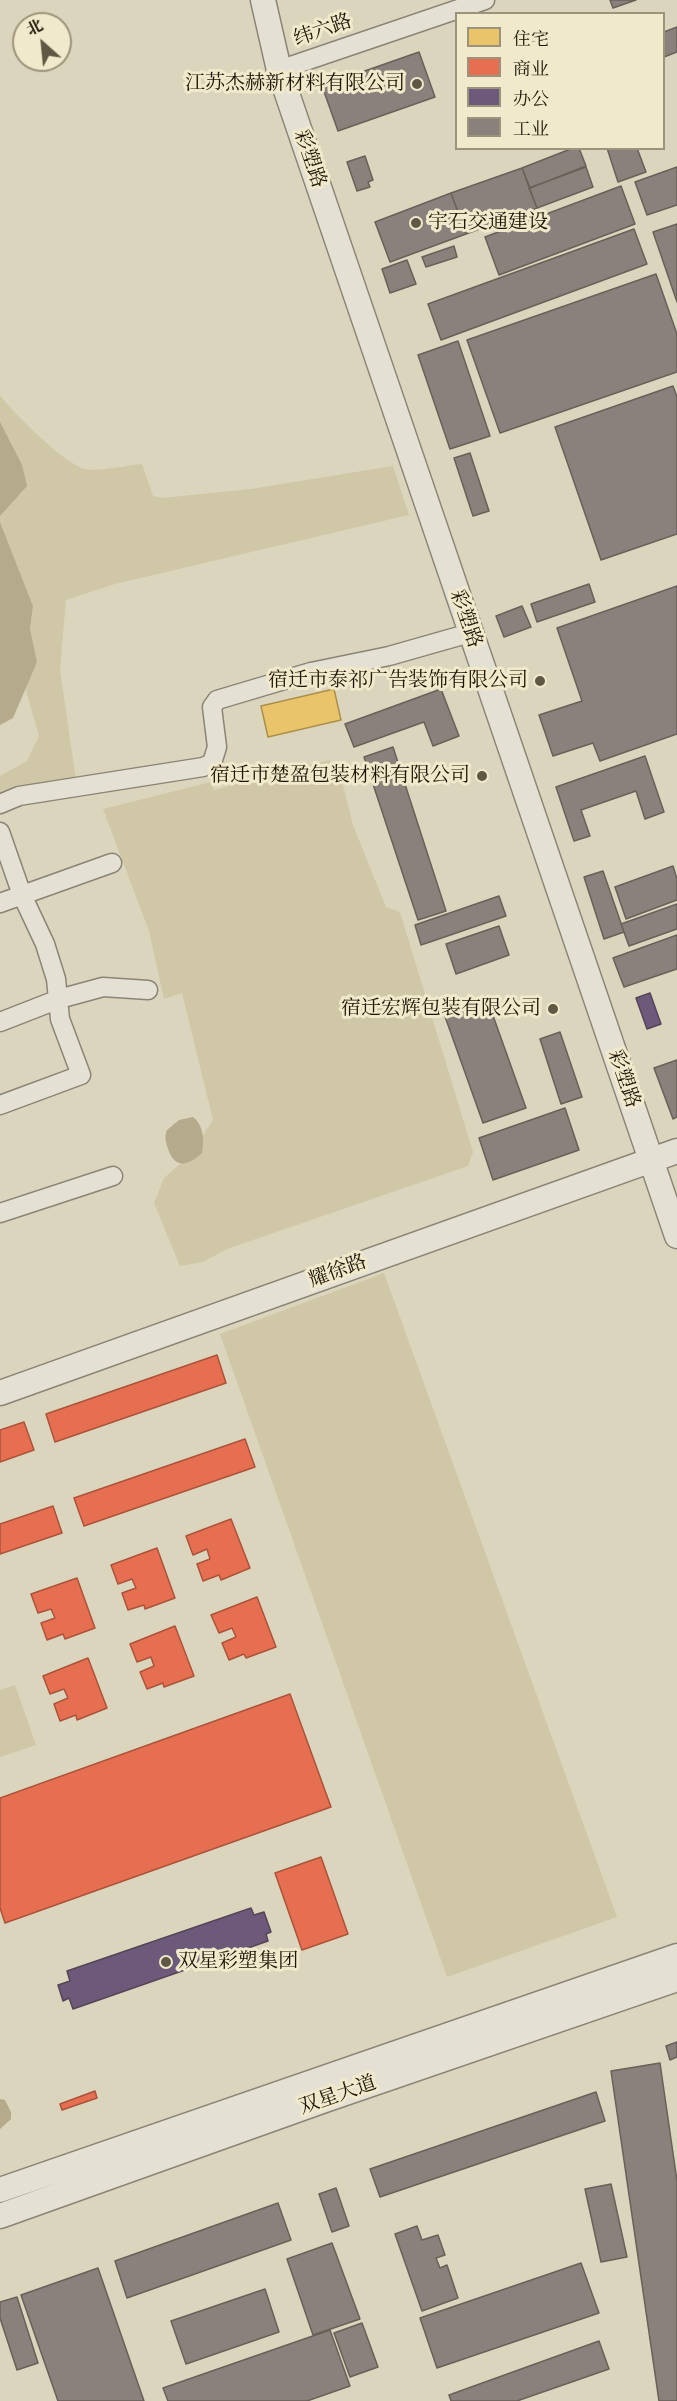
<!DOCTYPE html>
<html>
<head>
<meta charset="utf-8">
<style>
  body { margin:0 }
  #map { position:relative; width:677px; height:2401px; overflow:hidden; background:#dcd5bd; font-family:"Libre Bodoni","Noto Serif SC",serif }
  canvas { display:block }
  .legend { position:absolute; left:455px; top:12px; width:210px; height:138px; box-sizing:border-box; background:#f1e9cc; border:2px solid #9d937c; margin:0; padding:8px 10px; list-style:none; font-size:18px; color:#1f1304 }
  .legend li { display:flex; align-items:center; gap:12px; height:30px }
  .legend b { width:30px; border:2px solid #9d937c }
  .north { position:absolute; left:12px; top:12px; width:60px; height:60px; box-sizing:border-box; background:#f1e9cc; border:2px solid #9d937c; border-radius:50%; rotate:333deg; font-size:16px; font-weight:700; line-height:24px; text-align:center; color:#1f1304 }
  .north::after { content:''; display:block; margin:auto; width:21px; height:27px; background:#615745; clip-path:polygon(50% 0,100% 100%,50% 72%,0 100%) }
</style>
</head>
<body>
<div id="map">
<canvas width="677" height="2401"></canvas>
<ul class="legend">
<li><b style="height:16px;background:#e9c46a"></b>住宅</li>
<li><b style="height:16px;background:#e76f51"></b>商业</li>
<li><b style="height:16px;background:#6d597a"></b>办公</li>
<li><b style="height:16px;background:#8a817c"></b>工业</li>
</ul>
<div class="north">北</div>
</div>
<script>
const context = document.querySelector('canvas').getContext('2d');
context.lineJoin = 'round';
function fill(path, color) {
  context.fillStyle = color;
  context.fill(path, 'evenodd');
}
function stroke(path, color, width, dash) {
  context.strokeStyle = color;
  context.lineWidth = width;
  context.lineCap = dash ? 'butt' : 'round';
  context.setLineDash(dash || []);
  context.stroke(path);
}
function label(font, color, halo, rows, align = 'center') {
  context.font = font + ' "Libre Bodoni","Noto Serif SC",serif';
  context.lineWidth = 6;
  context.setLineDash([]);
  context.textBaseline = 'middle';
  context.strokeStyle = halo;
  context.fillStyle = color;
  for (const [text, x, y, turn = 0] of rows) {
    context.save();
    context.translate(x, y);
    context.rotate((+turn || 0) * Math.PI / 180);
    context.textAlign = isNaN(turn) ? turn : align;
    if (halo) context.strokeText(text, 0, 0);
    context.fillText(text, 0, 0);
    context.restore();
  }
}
fill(new Path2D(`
  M0,395C12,412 66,465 85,469C96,472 130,465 142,464L153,496L162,498L251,489L393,466L409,515L115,584L66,600L60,670L76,780L0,797V776L27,761L39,736L25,687L37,662L30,629L33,606L0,522Z
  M329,760L341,778L353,825L386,907L400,912L473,1152L468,1166L227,1249L203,1262L180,1266L154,1203L164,1178L190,1155L213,1120L182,993L164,999L149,931L103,809L211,782L214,790Z
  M384,1273L617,1917L447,1977L220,1334Z
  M15,1685L36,1745L0,1757V1690Z`), '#d0c7a6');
fill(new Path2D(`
  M0,422L22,465L27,486L0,516Z
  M0,522L33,606L30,629L37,662L13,718L0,725Z
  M193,1117C204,1126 204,1140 202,1153C189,1165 175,1170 168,1149C166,1142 164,1137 167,1130L179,1120Z
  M0,2099L5,2100L11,2112V2119L0,2129Z`), '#b5aa8b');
const homes = new Path2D(`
  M334,689L341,720L268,737L261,706Z`);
fill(homes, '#e9c46a');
stroke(homes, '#ac8f4b', 1.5);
const shops = new Path2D(`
  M217,1355L226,1383L55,1442L46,1414Z
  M24,1422L34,1450L0,1462V1430Z
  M245,1439L255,1467L84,1526L74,1498Z
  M53,1506L62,1533L0,1554V1524Z
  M231,1519L250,1568L221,1580L219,1575L203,1581L197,1564L210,1559L207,1549L193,1555L186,1536Z
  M157,1548L175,1598L145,1609L144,1605L128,1610L122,1593L136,1588L132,1579L118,1584L111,1565Z
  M77,1578L95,1628L65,1639L63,1634L47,1640L41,1623L55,1618L51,1609L38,1613L31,1594Z
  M257,1597L276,1647L246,1658L244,1654L229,1660L222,1643L236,1637L232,1628L219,1633L211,1615Z
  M175,1626L194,1676L164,1687L163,1683L147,1689L140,1672L154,1666L151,1657L137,1662L130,1644Z
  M88,1658L107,1708L77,1720L76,1715L60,1721L54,1704L68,1698L64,1689L50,1694L43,1676Z
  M290,1694L331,1807L5,1923L0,1908V1798Z
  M321,1857L348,1934L302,1950L275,1873Z
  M95,2091L97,2098L62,2110L60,2104Z`);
fill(shops, '#e76f51');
stroke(shops, '#ab533a', 1.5);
const offices = new Path2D(`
  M650,993L661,1024L647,1029L636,998Z
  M251,1908L254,1915L264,1912L271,1932L266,1934L268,1941L73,2009L69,1998L63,2001L58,1985L70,1981L67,1971Z`);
fill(offices, '#6d597a');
stroke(offices, '#564457', 1.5);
const industry = new Path2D(`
  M610,0H636L613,8Z
  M677,27V52L664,57V32Z
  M419,52L435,97L338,131L322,86Z
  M573,148H579L586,166L530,188L522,168Z
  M607,148H637L646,172L618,182Z
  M365,156L373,180L368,182L370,187L357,191L347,162Z
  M586,167L593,187L537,208L529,188Z
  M677,167V205L647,215L635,182Z
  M522,168L537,208L466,234L451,193Z
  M621,186L635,224L499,275L485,237Z
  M451,193L466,234L390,262L375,222Z
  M677,224V302L653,232Z
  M634,229L647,264L441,340L428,304Z
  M454,246L457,257L426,267L422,257Z
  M407,260L416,284L390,293L382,269Z
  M656,274L677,334V372L500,433L467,340Z
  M458,341L490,436L450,449L418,355Z
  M673,386L677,397V534L601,560L555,427Z
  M470,453L489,511L473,516L454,458Z
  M589,584L595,602L537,622L531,604Z
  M677,586V734L600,761L593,743L553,756L539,715L582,701L557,628Z
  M522,606L531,627L504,637L496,616Z
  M441,689L459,736L433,746L424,722L354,747L345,724Z
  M393,747L446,911L418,920L364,757Z
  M645,756L664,812L645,819L636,791L581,810L590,836L574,841L556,787Z
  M673,866L677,879V900L626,919L615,887Z
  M603,871L624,932L604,939L584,877Z
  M499,896L506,916L421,945L415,925Z
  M677,904V929L629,946L621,924Z
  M499,926L509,955L456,974L446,944Z
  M677,935V969L624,987L613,958Z
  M486,996L526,1108L483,1123L443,1011Z
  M560,1032L582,1097L561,1104L540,1039Z
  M677,1060V1117L673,1119L654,1068Z
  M565,1108L579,1150L493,1180L479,1138Z
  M677,2042V2057L670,2060L666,2046Z
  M660,2063L677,2181V2401H659L611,2071Z
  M596,2092L605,2121L380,2197L370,2169Z
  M611,2184L627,2257L601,2262L585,2189Z
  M336,2188L349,2226L332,2232L319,2194Z
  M278,2203L291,2240L127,2298L115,2261Z
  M417,2226L422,2240L438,2235L445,2255L436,2258L440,2268L447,2265L458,2298L422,2311L395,2234Z
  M332,2243L360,2319L313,2335L287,2259Z
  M581,2263L599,2313L437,2368L420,2318Z
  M98,2268L144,2401H58L21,2295Z
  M265,2289L279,2332L186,2364L171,2321Z
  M17,2297L38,2363L17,2370L0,2318V2302Z
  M362,2323L378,2367L350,2377L334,2333Z
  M330,2330L350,2386L307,2401H168L163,2388Z
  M599,2341L609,2369L517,2401H451L449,2395Z`);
fill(industry, '#8a817c');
stroke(industry, '#6a6058', 1.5);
const minor = new Path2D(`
  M279,70L485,0
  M0,804L19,796L203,767L212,763L217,747L212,707L217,700L311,672L389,656L470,633
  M0,832L22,895L45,944L56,979L60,1019L81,1075L0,1105
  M0,903L112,863
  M0,1022L59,999L103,987L148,990
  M0,1213L113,1176`);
const tertiary = new Path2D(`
  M263,0L279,70L677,1236
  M0,1393L677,1151
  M0,2190L677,1956
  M0,2216L325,2100L677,1979`);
stroke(minor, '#8a8475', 21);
stroke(tertiary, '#8a8475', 27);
stroke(minor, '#e4e0d4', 18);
stroke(tertiary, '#e4e0d4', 24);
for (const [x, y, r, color] of [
  [417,84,6,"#615745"],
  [416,223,6,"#615745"],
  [540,681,6,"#615745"],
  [482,776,6,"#615745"],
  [553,1009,6,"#615745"],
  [166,1962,6,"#615745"]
]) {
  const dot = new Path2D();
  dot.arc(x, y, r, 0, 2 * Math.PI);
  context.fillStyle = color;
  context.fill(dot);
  stroke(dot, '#f1e9cc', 2);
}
label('20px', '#1f1304', '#f1e9cc', [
  ["纬六路",323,31,-19],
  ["彩塑路",309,159,71],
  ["彩塑路",465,619,71],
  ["彩塑路",623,1079,71],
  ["耀徐路",338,1272,-20],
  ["双星大道",338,2096,-19]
]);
label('20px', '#1f1304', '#f1e9cc', [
  ["江苏杰赫新材料有限公司",405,84],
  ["宇石交通建设",428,223,"left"],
  ["宿迁市泰祁广告装饰有限公司",528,681],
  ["宿迁市楚盈包装材料有限公司",470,776],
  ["宿迁宏辉包装有限公司",541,1009],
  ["双星彩塑集团",178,1962,"left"]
], 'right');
</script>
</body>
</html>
